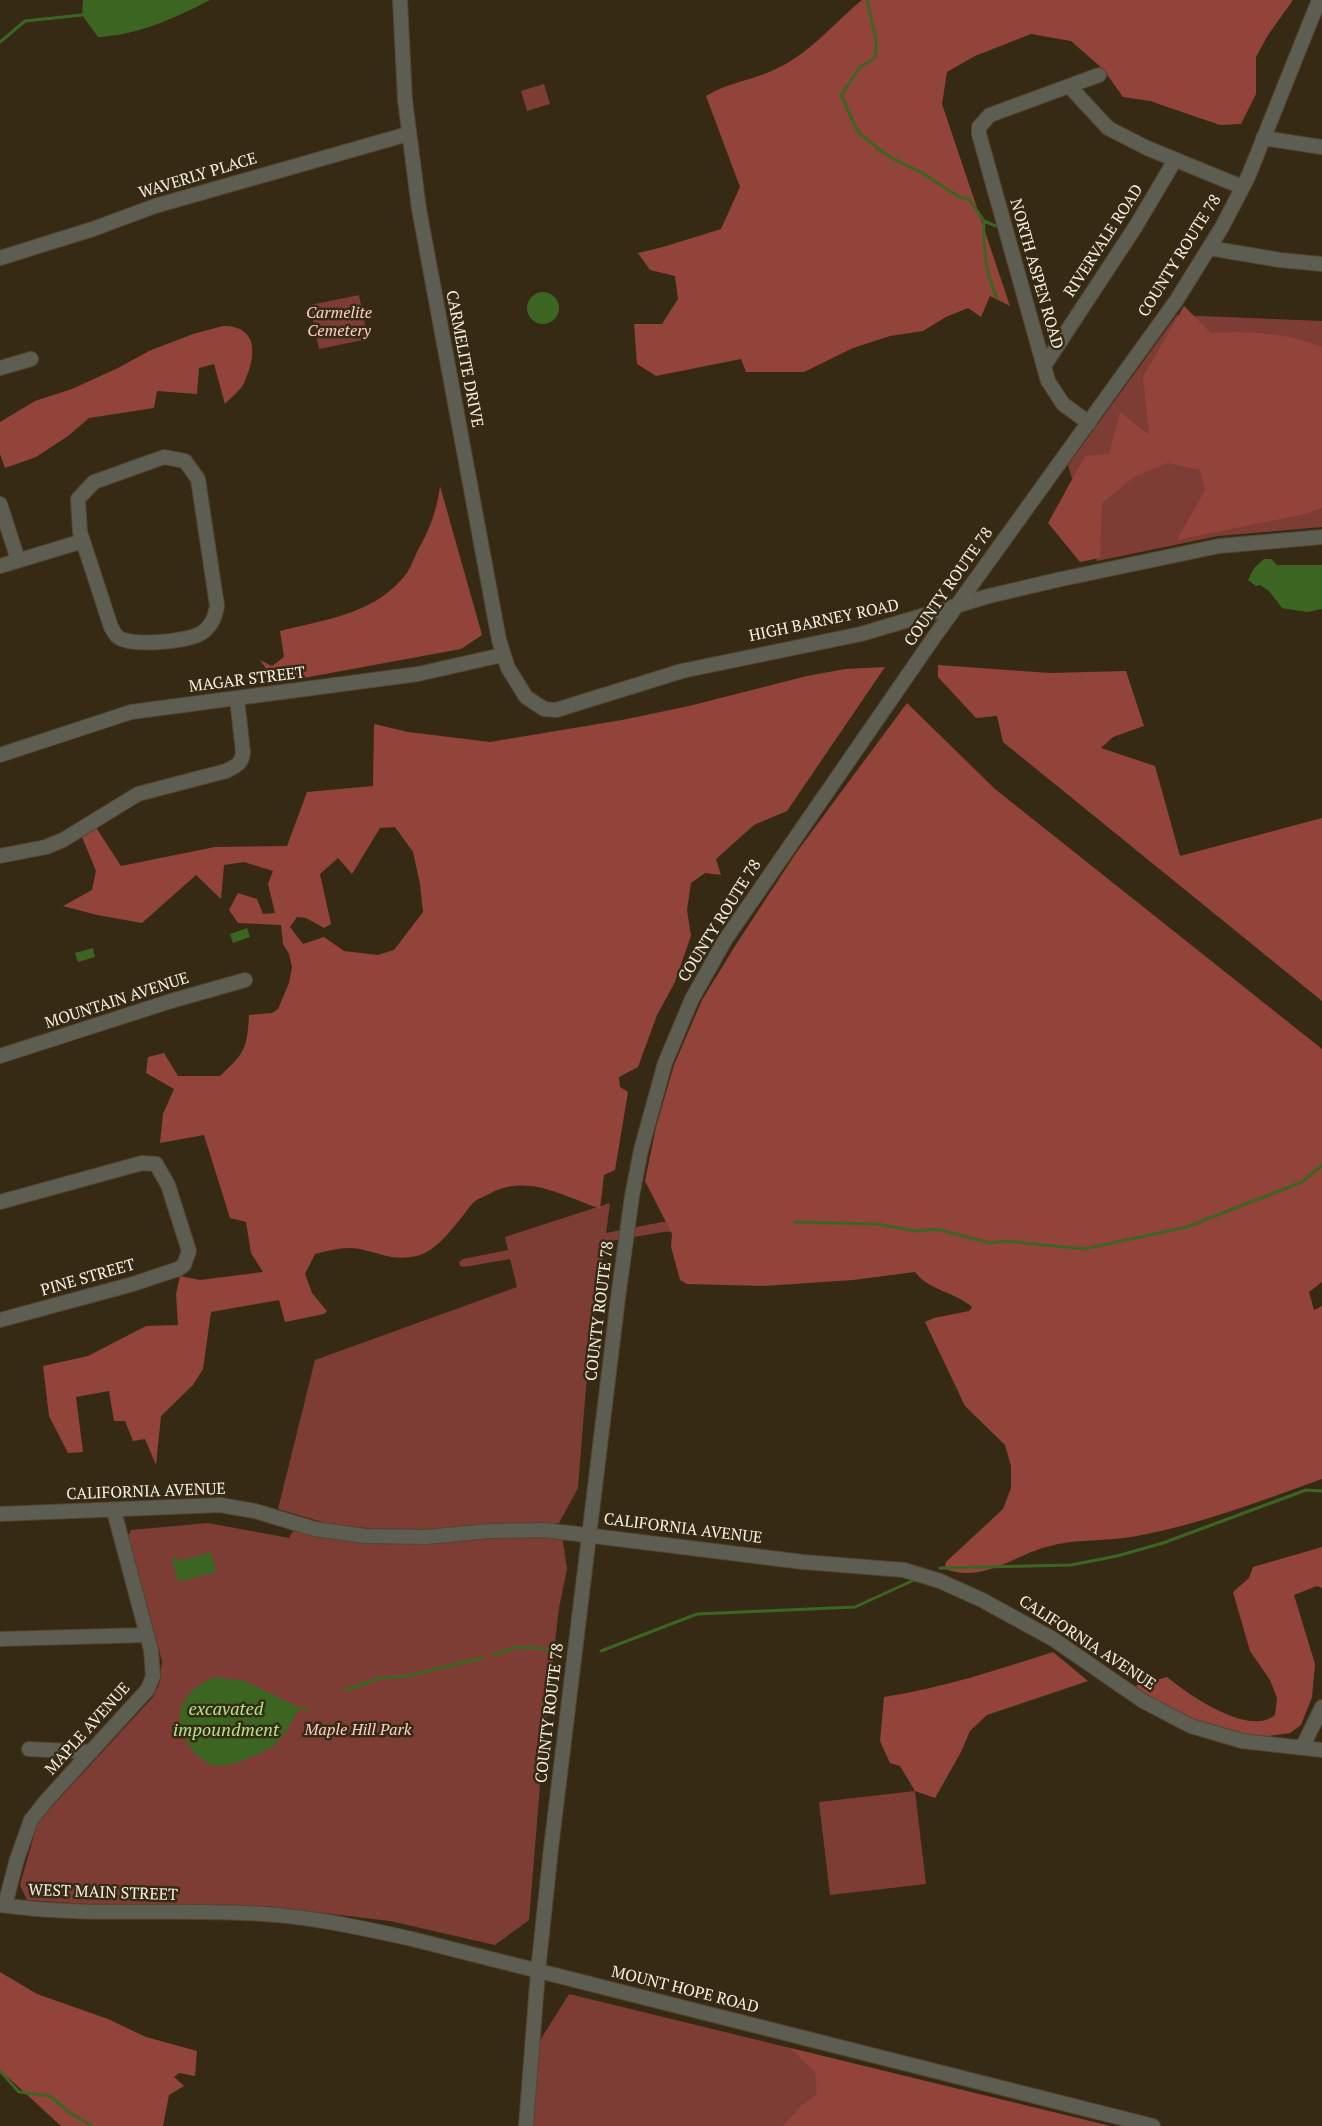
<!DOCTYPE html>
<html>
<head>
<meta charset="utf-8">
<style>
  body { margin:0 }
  canvas { display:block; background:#362a14 }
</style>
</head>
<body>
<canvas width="1322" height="2126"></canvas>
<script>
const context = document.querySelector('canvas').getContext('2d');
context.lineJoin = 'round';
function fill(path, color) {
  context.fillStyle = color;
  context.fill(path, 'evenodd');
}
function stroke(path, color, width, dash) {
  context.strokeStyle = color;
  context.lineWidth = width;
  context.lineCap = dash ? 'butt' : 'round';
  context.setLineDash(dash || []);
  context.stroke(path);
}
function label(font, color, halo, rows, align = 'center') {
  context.font = font + ' "PT Serif",serif';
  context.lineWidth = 5;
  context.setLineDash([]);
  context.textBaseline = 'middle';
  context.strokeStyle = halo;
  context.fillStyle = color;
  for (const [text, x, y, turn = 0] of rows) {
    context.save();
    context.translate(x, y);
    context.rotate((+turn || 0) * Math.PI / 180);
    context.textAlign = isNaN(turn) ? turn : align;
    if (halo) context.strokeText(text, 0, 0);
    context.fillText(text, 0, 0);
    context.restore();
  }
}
fill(new Path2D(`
  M544,84L550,104L527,111L521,91Z
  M359,295L368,339L319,349L310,305Z
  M1177,315L1322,321V527L1218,536L1097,561L1068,465Z
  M610,1203L606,1233L662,1222L877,1210L879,1219L663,1232L605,1242L586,1387L578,1488L559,1523L395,1531L329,1524L278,1509L315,1360L517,1287L510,1259L464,1267L460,1266L459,1262L463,1259L508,1250L505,1237Z
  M208,1523L289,1538L293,1531L369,1544L438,1543L479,1538L562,1536L567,1569L559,1608L544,1737L529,1920L495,1945L390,1921L265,1906L86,1904L27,1900L20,1885L37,1825L46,1813L153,1697L159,1685L162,1661L128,1536L131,1530Z
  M915,1791L926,1884L830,1895L819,1802Z
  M569,1994L1110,2126H532L539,2042Z`), '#7d3c34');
fill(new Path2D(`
  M862,0H1293L1268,35L1256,57V94L1241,124L1220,125L1150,101L1123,97L1103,69L1071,41L1031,34L975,56L947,72L942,104L1010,306L990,296L981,317L968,308L946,317L923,331L890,336L853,348L804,372H746L741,359L656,376L637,364L634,324H662L678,299L675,276L650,270L638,253L663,247L721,229L740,187L706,96C728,82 755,80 778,68C810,53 835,22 862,0Z
  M1184,306L1211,333C1252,331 1284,332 1322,347V508L1305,514L1177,540L1205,490L1200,470L1168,463L1134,477L1102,503L1100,558L1080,562L1048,523L1085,456L1109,454L1120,412L1149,435L1143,377Z
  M223,326C260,326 256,358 244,383C240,391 231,397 225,404L214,364L199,368L197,394L157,391L154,408L89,418L68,436L36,457L5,468L0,454V422L35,401L72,389L118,368L149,351L193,334Z
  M440,486L482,635L461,649L276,683L260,660L272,666L284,657L280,631C323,620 370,615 401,580C409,573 413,560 418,550C430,529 437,510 440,486Z
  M938,665L1050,673L1126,671L1144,726L1113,737L1101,748L1155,766L1180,856L1322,818V1001L1003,742L997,716L976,718L938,677Z
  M885,667L787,811L754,825L716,859L721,875L705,873L691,883L687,910L691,936L674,984L657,1015L638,1067L619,1077L620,1087L628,1092L615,1170L604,1175L600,1209C564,1196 527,1174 491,1193C486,1196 479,1198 474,1202C468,1208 463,1216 457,1223C448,1234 435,1250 420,1255C396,1262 383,1254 360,1249C345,1246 330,1250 315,1254L305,1274L312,1293L327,1311L324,1314L285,1322L279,1300L211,1312L203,1369L193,1385L161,1416L156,1465L145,1439L133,1441L125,1421H114L109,1391L76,1397L83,1452L68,1453L49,1416L43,1366L88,1356L146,1326L178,1325L176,1294L180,1276L200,1280L263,1272L251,1253L246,1222L230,1218L204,1135L160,1143L163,1114L174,1089L146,1073L148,1057L164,1053L178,1076H220C245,1052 247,1050 249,1015L272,1013L278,1009L289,983L292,967L289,954L283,944L281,925L238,923L229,910L238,893L257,899L263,914L275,913L268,884L273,871L244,862L224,865L221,899L196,875L142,923L97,915L63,906L92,890L96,871L82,837L95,826L121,866L215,847L287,846L307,792L373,786L374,724L408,732L490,742L622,720L689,706L807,676L845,669ZM395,827L413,852L420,884L423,912L394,950L378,955L344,951L324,937L303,944L290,927L297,917L306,918L324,928L331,924L320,874L338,858L352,874L380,828Z
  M907,703L995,789L1322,1049V1282L1309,1292L1314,1310L1322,1306V1479C1261,1501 1201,1524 1137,1536C1107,1542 1075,1538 1046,1547C1011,1557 983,1583 945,1569L946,1562L1003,1509L1011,1488V1466L1005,1445L965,1406L925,1322L934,1318L969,1311L972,1307C955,1292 928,1290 915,1272L853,1280L764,1286L687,1284L680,1280L671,1247L672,1234L645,1181L656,1127L674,1065L702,1000L735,946L796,853Z
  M1322,1547V1588L1317,1586L1294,1595L1315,1664L1312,1697L1301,1725L1290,1733L1261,1737L1239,1734L1184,1717L1132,1687L1167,1677C1189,1695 1249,1737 1275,1715L1277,1698L1270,1680L1250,1651L1233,1592L1249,1578L1253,1567Z
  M1053,1652L1088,1681L987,1715L970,1731L961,1752L935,1798L915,1791L900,1766L890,1763L880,1741L884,1697C942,1688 997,1670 1053,1652Z
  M0,1972L37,1994L108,2019L146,2037L197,2051L195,2076L179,2073L174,2077L184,2086L169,2095L163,2126H61L0,2070Z
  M790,2048L1110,2126H783L800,2107L817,2094L815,2072Z`), '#92433a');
fill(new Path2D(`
  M83,0H210C175,18 138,35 98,37L82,15Z
  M527 308a16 16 0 1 1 32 0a16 16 0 1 1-32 0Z
  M1264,559H1271L1277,565H1322V609L1307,612L1282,608L1269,591L1260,585L1256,586L1248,580L1254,568Z
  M247,928L250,937L233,943L230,934Z
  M93,948L95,957L78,962L75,953Z
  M211,1552L216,1572L178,1582L172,1558L176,1557L178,1561Z
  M215,1677L245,1681L300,1708C292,1720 285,1736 274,1745C268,1750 260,1753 253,1756C243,1761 232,1765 220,1766C210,1766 200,1759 194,1752C168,1721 179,1691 215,1677Z`), '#3c6521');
stroke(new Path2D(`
  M867,0L876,40L875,58L860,67L841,95L858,132L881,151L901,163L921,172L959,197L969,199L984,221L996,226
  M0,42L25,21L82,15
  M984,221C983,248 985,274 997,297
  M795,1222L877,1224L915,1231L936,1229L990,1243L1005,1241L1084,1249L1187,1227L1302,1182L1322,1165
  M940,1568L1071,1565L1117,1556L1163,1543L1306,1490L1322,1491
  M601,1651L697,1614L855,1607L914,1580
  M493,1655L516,1647L549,1649L557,1646
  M346,1690L379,1678L406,1676L483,1658
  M300,1708L309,1709
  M0,2071L19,2092L50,2096L69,2112L92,2126`), '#3c6521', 3);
const minor = new Path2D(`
  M400,0L405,100L419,209L499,640L508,668L526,697L544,709L556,710L682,671L861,634L989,596L1057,580L1219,546L1322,537
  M1070,87L1108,128L1147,148L1242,187
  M1263,138L1322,147
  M1209,248L1280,260L1322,264
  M0,258L93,229L155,206L408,134
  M1044,366L1136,226L1175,160
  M0,368L31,359
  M1089,423L1063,404L1048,381L979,134V127L990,115L1099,75
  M164,457L185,461L198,479L217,606C215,617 212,625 203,632C190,642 131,647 118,637C115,635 113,630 111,627L80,532L78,499L94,482Z
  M0,504L18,560
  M0,566L83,541
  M0,755L131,712L418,674L502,655
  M0,856L46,847L63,840L138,794L226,771C236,766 242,764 243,752L237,699
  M0,1056L171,1001L245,980
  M0,1202L142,1163L156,1164L168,1185L189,1251L184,1265L178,1269L133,1284L0,1320
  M0,1514L220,1505L255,1511L315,1529L365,1536L426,1537L489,1531L545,1530L803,1562L904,1570L940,1581L982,1600L1053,1639L1143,1701L1191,1726L1242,1741L1322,1750
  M0,1639L147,1635
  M1303,1746L1322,1707
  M29,1749L91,1752
  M0,1905C92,1918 185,1907 277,1915C322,1919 367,1929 412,1939L1153,2126
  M5,1905L17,1859L31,1820L46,1801L148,1689L153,1676L151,1650L114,1511
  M526,2126L538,1971L551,1848L618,1298L632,1196L641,1150L665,1063L692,999L725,940L932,640L1176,301L1222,227L1248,177L1319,0`);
stroke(minor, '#514631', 16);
stroke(minor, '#5d5d52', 14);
label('16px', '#f9f1e4', '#362a14', [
  ["WAVERLY PLACE",198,176,-17],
  ["RIVERVALE ROAD",1104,241,-57],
  ["COUNTY ROUTE 78",1180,256,-58],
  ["NORTH ASPEN ROAD",1036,274,74],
  ["CARMELITE DRIVE",464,359,79],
  ["COUNTY ROUTE 78",949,587,-55],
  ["HIGH BARNEY ROAD",824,621,-12],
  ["MAGAR STREET",247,680,-7],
  ["COUNTY ROUTE 78",720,921,-58],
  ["MOUNTAIN AVENUE",117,1001,-18],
  ["PINE STREET",88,1278,-16],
  ["COUNTY ROUTE 78",600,1311,-83],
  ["CALIFORNIA AVENUE",146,1492,-2],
  ["CALIFORNIA AVENUE",683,1529,7],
  ["CALIFORNIA AVENUE",1087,1643,33],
  ["COUNTY ROUTE 78",550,1713,-83],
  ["MAPLE AVENUE",88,1729,-48],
  ["WEST MAIN STREET",103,1893,2],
  ["MOUNT HOPE ROAD",685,1990,14]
]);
label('italic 16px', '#ffcfc8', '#362a14', [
  ["Carmelite",339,313],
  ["Cemetery",339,331],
  ["Maple Hill Park",358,1730]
]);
label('italic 18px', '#abe88a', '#362a14', [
  ["excavated",226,1710],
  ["impoundment",226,1731]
]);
</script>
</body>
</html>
